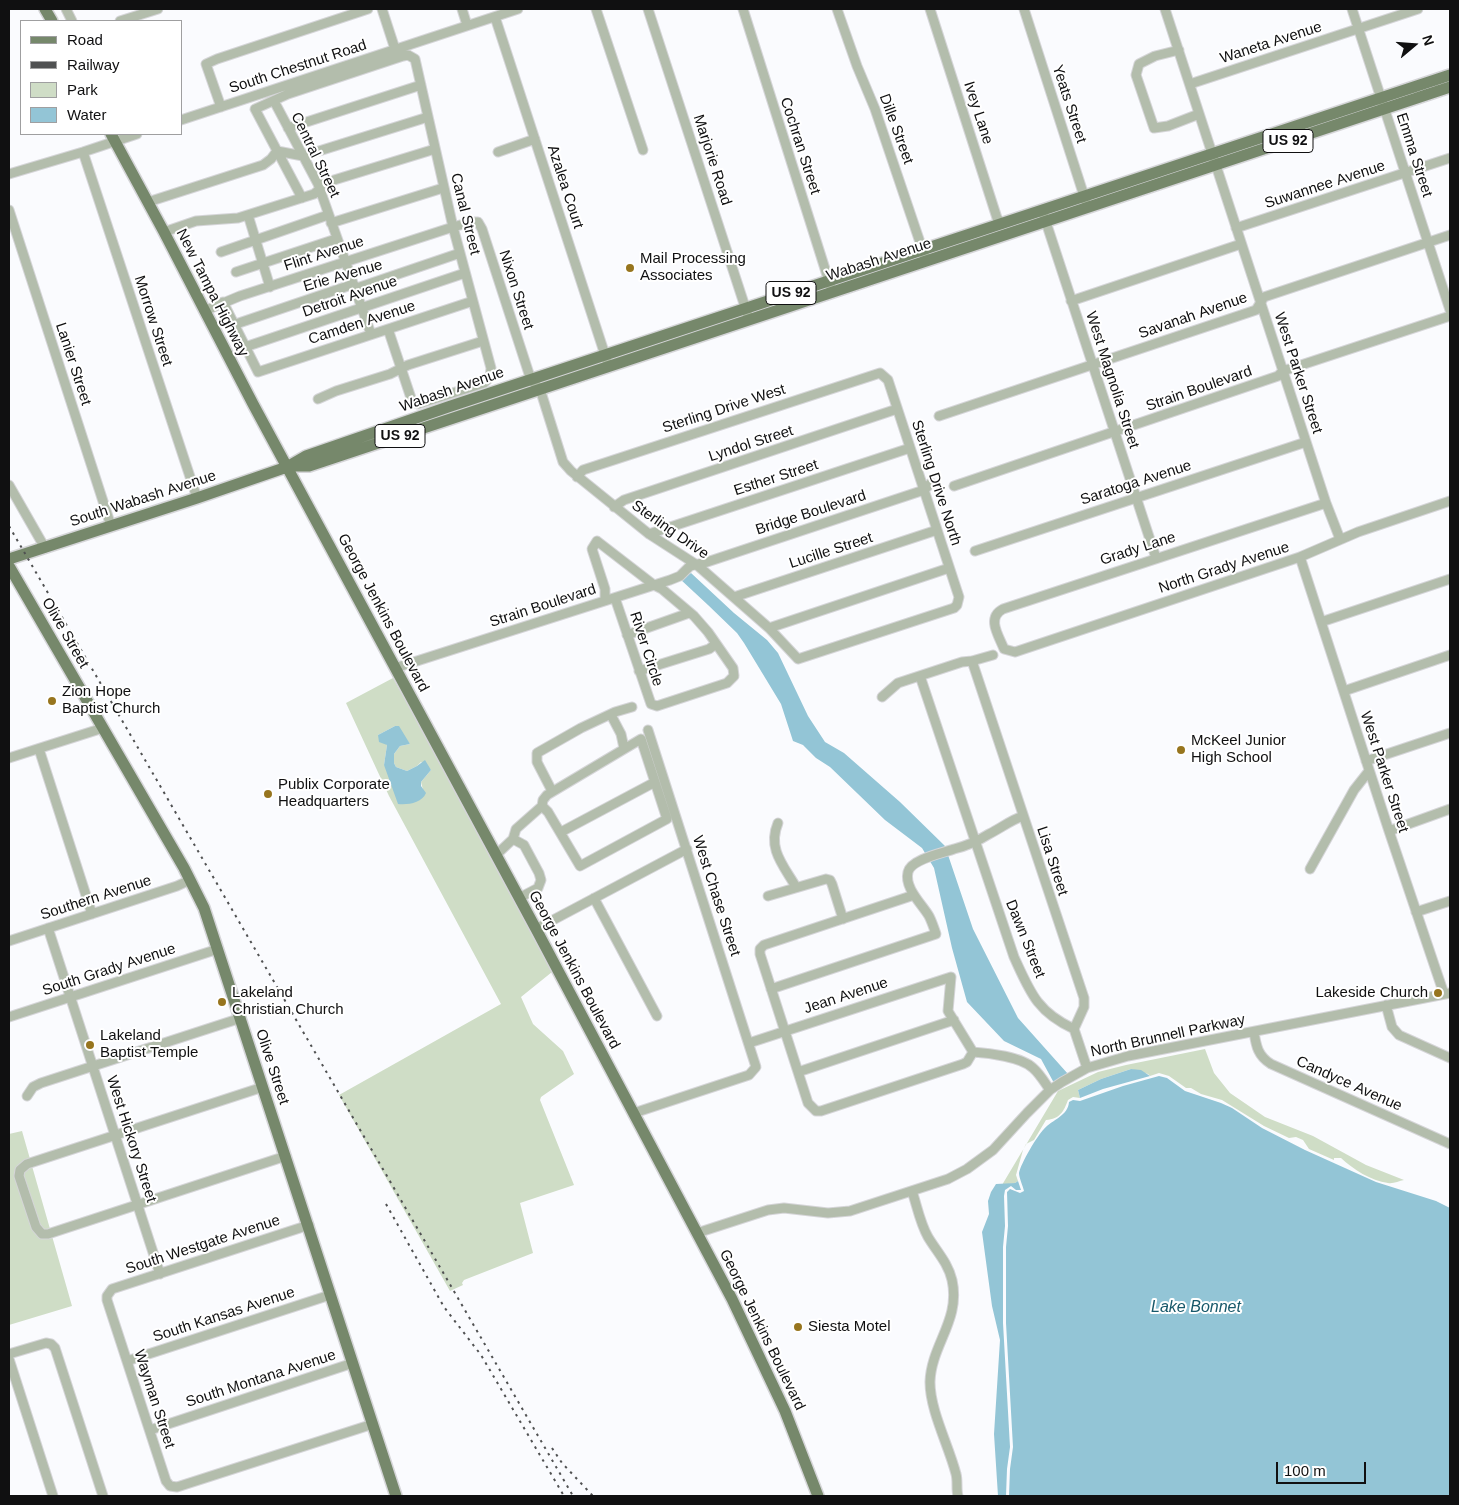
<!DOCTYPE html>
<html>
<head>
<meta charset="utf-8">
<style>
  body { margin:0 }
  #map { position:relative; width:1459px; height:1505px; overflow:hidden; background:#fafbfe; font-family:Helvetica,sans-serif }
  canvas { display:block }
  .frame { position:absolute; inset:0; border:10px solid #101011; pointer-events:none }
  .legend { position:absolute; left:20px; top:20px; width:162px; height:115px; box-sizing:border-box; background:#fff; border:1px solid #9f9fa0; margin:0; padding:6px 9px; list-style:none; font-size:15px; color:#101011 }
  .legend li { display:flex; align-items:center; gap:10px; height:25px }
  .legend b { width:25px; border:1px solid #9f9fa0 }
  .north { position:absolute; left:1389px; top:20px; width:50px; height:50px; -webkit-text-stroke:4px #fff; paint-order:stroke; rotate:72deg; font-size:14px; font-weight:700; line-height:20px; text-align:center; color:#101011 }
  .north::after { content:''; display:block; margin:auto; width:18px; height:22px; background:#101011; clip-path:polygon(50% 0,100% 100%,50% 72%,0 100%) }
  .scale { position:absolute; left:1276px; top:1462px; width:90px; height:22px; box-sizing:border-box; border:2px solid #101011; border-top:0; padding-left:6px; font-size:15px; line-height:18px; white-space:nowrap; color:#101011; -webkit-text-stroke:4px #fff; paint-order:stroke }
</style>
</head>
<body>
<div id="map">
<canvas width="1459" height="1505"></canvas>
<div class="frame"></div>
<ul class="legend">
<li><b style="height:6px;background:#76886b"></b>Road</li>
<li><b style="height:6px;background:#505152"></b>Railway</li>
<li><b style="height:14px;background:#cfddc6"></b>Park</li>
<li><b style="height:14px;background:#93c5d6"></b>Water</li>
</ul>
<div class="north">N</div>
<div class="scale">100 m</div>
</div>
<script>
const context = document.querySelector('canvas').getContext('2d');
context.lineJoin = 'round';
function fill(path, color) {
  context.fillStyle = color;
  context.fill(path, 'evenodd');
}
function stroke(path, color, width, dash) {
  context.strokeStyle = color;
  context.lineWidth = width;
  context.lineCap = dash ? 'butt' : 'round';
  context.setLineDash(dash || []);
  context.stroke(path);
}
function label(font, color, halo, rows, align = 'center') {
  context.font = font + ' Helvetica,sans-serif';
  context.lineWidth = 4;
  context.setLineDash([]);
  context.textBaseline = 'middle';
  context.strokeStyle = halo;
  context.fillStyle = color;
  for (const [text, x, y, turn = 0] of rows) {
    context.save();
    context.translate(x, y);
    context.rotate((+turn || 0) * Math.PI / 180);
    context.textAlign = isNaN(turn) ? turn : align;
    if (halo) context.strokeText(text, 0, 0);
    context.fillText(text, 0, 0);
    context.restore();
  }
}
fill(new Path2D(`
  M393,678L476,825L552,972L521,997L533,1024L563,1051L574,1074L541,1097L540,1100L574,1185L520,1203L533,1253L464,1280L462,1283L463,1285L450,1291L339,1095L501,1004L389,796L346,703ZM395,726L410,744L400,746L394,754V763L396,767L407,771L417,766L421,762L431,770L421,782L423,790L384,765L387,745L378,735Z
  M1205,1049L1214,1073L1230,1093L1265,1117L1313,1136L1366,1165L1404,1180C1399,1181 1393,1184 1388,1183C1371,1181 1353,1169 1341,1158H1334V1160L1309,1149L1303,1140L1296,1137L1289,1138L1264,1126L1222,1100L1201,1094L1191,1088H1186L1169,1076L1159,1073L1150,1076L1148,1074L1131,1069L1101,1079L1078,1090L1080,1098L1073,1097L1068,1100C1064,1111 1060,1119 1046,1120L1034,1140L1026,1144L1023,1150L1016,1175L1018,1181L1015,1183L1002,1185L1058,1091L1098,1072L1126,1065Z
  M22,1131L72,1306L9,1325V1134Z`), '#cfddc6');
fill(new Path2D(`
  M691,573L734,613L767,640L778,653L808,716L825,742L844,753L900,802L945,846L973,929L1018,1018L1068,1074L1054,1083L1041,1059L1004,1041L967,1002L952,948L934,868L922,848L885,820L830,767L816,758L803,745L793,741L781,704L744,643L737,633L708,605L680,579Z
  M395,726H399L410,744L400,746L394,754V763L396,767L407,771L417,766L425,760L431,770L421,782V786L426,793C422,803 408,805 398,804L384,765L387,745L379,742L378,735Z
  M1131,1069L1141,1070L1150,1076L1103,1089L1080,1098L1078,1090L1101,1079Z
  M1159,1076L1167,1078L1185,1091L1221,1103L1232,1108L1262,1128L1305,1150L1376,1182L1436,1201L1450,1208V1496H1009L1010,1469L1013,1447L1006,1323V1247L1008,1226L1007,1192L1010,1189L1020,1193L1024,1191C1023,1186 1019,1178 1019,1173C1021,1163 1037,1136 1044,1129C1053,1119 1068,1116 1069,1102L1073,1100L1080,1101L1123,1086Z
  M1018,1181L1021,1190H1016L1011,1186L1005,1190L1004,1196L1005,1226L1003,1247V1323L1010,1447L1007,1469L1006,1496H998L994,1434L1000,1340L992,1306L982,1232L989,1214L988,1201L991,1192L996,1184L1015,1183Z`), '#93c5d6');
const minor = new Path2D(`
  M66,9L72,21
  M382,9L395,49
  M462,9L467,25
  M596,9L643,150
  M648,9L749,319
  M743,9L832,291
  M837,9L857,66L875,109L926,260
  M930,9L997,218L1002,224
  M1024,9L1086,202
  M1165,9L1326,503L1340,539
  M1352,9L1450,310
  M495,17L607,361
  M120,21L158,9
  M1179,50L1155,56L1139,64L1136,75L1154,128L1168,126L1199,114
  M1190,84L1418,9
  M274,101L318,184L371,334
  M221,107L206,64L217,59L368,9
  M181,120L518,9
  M288,128L421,85
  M83,152L197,498
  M498,152L535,139
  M9,174L83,152L137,134
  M302,198L255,109L288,94L403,56L408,55L415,59L453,227L491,368L490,377L484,383L418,404L412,401L388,329
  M148,202L263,165L271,159L277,151L303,156L428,117
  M9,210L111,526
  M1042,210L1156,558
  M248,215L270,287
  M331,223L443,188
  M1236,228L1450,158
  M164,232L196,221L238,218L314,194L320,189L321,184L435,149
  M221,252L328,215
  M236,272L336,239
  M1071,301L1241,244
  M223,302L258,372L473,301
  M204,311L240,296L453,227L471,222H478L482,229L531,380L540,389L563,462L571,471L649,534L697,565L769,628L798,659L954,608L957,605L959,597L888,380L880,373L583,470L577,477
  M233,325L348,286L354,285L357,288L460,253
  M245,347L465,273
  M318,399L336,391L390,374L408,365L483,341
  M939,416L1256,310L1264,297L1450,235
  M9,485L45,548
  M954,486L1278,376L1283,371L1450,316
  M1326,503L1003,609C986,618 999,636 1004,649L1015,652L1300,557L1358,532L1450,501
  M614,507L624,500L897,409
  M649,534L910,448
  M975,551L1306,442
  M1300,557L1389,831L1444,994
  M734,597L937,530
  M605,600V589L592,549L597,541L654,585L662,589L694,616L708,632L733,668L734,676L727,683L657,706L651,704L615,598
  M1321,622L1450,579
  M769,628L949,568
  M627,635L689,613
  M972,661L1084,998V1007L1074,1029L1087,1068
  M395,668L670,580L680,576L690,566L707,562L918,492L924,490L931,483
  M639,671L709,649L716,644
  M920,676L1014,957C1030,992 1037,1012 1074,1029
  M1344,691L1450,655
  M882,697L898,683L962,662L972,661L993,655
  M611,715L621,734L624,748
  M39,749L92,914
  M9,758L103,728
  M1366,761L1450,733
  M552,791L537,762V753L581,728L615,712L632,707
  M778,823C767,849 784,866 796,887
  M1389,831L1450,809
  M561,832L655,782
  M513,839L524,845L539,873L541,880L538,888L519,898
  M496,855L513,839L516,829L542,806L543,800L547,795L641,739L667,819L580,866L548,812L542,806
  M1310,869L1354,790L1369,771
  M914,895L764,945L760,949V954L808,1103L816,1111H821L963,1064L967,1062L973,1052
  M768,896L826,879L830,880L832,884L843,919
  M594,898L657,1016
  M1416,912L1450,901
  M48,928L160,1274
  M536,929L687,849
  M9,941L177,886L190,880
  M771,989L936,934C934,928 932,922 929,916C922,904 904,888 908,872C911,859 943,853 954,849C966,846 978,841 989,834C1001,828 1011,820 1023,816
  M1386,1005L1392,1027L1399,1035L1450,1058
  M9,1017L218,949
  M1254,1032C1256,1046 1258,1056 1271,1064L1450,1144
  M749,1043L951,977L948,1011L973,1052C989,1053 1022,1057 1033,1068C1040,1074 1045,1083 1050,1090
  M798,1072L954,1020
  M263,1087L27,1164L20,1170L19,1176L36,1227L42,1234H48L286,1156
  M27,1096L33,1087L41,1083L241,1018
  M634,1113L749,1075L756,1067L648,730
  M912,1191C917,1206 920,1223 928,1237C937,1252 948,1263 952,1280C961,1320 931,1345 930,1382C930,1411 949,1446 956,1474C958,1481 956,1489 958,1496
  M309,1225L112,1289L107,1296V1300L166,1481L170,1486L177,1487L373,1424
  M697,1233L768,1210L784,1208L828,1213L850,1211L948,1179L967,1169L993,1150L1027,1113L1050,1090L1062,1082L1087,1068L1128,1056L1450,993
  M9,1354L46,1343L51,1344L55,1348L103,1496
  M9,1359L53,1496
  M127,1361L330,1295
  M150,1430L353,1363`);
const major = new Path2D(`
  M45,9L52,21
  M111,134L164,232L253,404L536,929L732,1299L785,1411L818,1496
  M291,466H309L1450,87
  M9,559L197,498L287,467L306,456L448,407L1450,75
  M9,566L184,868L204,908L396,1496`);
stroke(minor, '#d5d5d8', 11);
stroke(major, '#d5d5d8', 14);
stroke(minor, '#b3bdac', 9);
stroke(major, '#76886b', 11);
stroke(new Path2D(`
  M9,526L573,1496
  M386,1204L444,1307L481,1355L564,1496
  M552,1448L562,1463L593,1496`), '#505152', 2, [2.5, 5]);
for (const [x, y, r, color] of [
  [630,268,5,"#97751e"],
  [52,701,5,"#97751e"],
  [1181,750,5,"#97751e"],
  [268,794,5,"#97751e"],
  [1438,993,5,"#97751e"],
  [222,1002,5,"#97751e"],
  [90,1045,5,"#97751e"],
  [798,1327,5,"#97751e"]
]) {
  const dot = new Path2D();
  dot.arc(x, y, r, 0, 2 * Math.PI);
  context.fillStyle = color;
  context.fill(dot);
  stroke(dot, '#fff', 2);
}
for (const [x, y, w] of [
  [1288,141,50],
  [791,293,50],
  [400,436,50]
]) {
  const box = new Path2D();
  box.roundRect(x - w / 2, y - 11.5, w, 23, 4);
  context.fillStyle = '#fff';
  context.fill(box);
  stroke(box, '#101011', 1);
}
label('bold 14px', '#101011', null, [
  ["US 92",1288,141],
  ["US 92",791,293],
  ["US 92",400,436]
]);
label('15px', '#101011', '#fff', [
  ["Waneta Avenue",1271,43,-18],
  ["South Chestnut Road",298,67,-18],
  ["Yeats Street",1069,104,72],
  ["Ivey Lane",978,113,72],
  ["Dille Street",896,129,70],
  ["Cochran Street",800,146,72],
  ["Central Street",315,155,64],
  ["Emma Street",1414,155,72],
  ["Marjorie Road",712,160,72],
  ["Suwannee Avenue",1325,185,-18],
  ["Azalea Court",565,187,72],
  ["Canal Street",465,214,76],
  ["Flint Avenue",324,254,-18],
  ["Wabash Avenue",879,260,-18],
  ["Erie Avenue",343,276,-16],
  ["Nixon Street",516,290,72],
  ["New Tampa Highway",212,293,63],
  ["Detroit Avenue",350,297,-19],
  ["Savanah Avenue",1193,316,-19],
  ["Morrow Street",153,321,72],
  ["Camden Avenue",362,323,-18],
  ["Lanier Street",73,364,72],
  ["West Parker Street",1298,373,72],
  ["West Magnolia Street",1112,380,72],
  ["Strain Boulevard",1199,389,-19],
  ["Wabash Avenue",452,390,-19],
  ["Sterling Drive West",724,409,-18],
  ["Lyndol Street",751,444,-18],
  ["Esther Street",776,478,-18],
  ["Sterling Drive North",936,483,72],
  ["Saratoga Avenue",1136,483,-18],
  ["South Wabash Avenue",143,499,-18],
  ["Bridge Boulevard",811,513,-18],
  ["Sterling Drive",670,530,35],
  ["Grady Lane",1138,549,-18],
  ["Lucille Street",831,551,-18],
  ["North Grady Avenue",1224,568,-18],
  ["Strain Boulevard",543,606,-18],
  ["George Jenkins Boulevard",383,613,62],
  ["Olive Street",65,633,60],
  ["River Circle",646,649,72],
  ["West Parker Street",1384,772,72],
  ["Lisa Street",1052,861,72],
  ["West Chase Street",716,896,72],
  ["Southern Avenue",96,898,-18],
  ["Dawn Street",1025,939,68],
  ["South Grady Avenue",109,970,-18],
  ["George Jenkins Boulevard",574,970,62],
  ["Jean Avenue",846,996,-18],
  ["North Brunnell Parkway",1168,1036,-12],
  ["Olive Street",272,1067,72],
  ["Candyce Avenue",1349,1084,24],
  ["West Hickory Street",131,1139,72],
  ["South Westgate Avenue",203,1245,-18],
  ["South Kansas Avenue",224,1315,-18],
  ["George Jenkins Boulevard",762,1330,64],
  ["South Montana Avenue",261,1379,-18],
  ["Wayman Street",154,1399,72]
]);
label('15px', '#101011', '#fff', [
  ["Mail Processing",640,259],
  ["Associates",640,276],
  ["Zion Hope",62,692],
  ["Baptist Church",62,709],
  ["McKeel Junior",1191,741],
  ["High School",1191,758],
  ["Publix Corporate",278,785],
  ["Headquarters",278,802],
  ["Lakeland",232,993],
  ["Christian Church",232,1010],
  ["Lakeside Church",1428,993,"right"],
  ["Lakeland",100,1036],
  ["Baptist Temple",100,1053],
  ["Siesta Motel",808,1327]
], 'left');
label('italic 16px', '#17586a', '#fff', [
  ["Lake Bonnet",1196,1308]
]);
</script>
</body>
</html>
